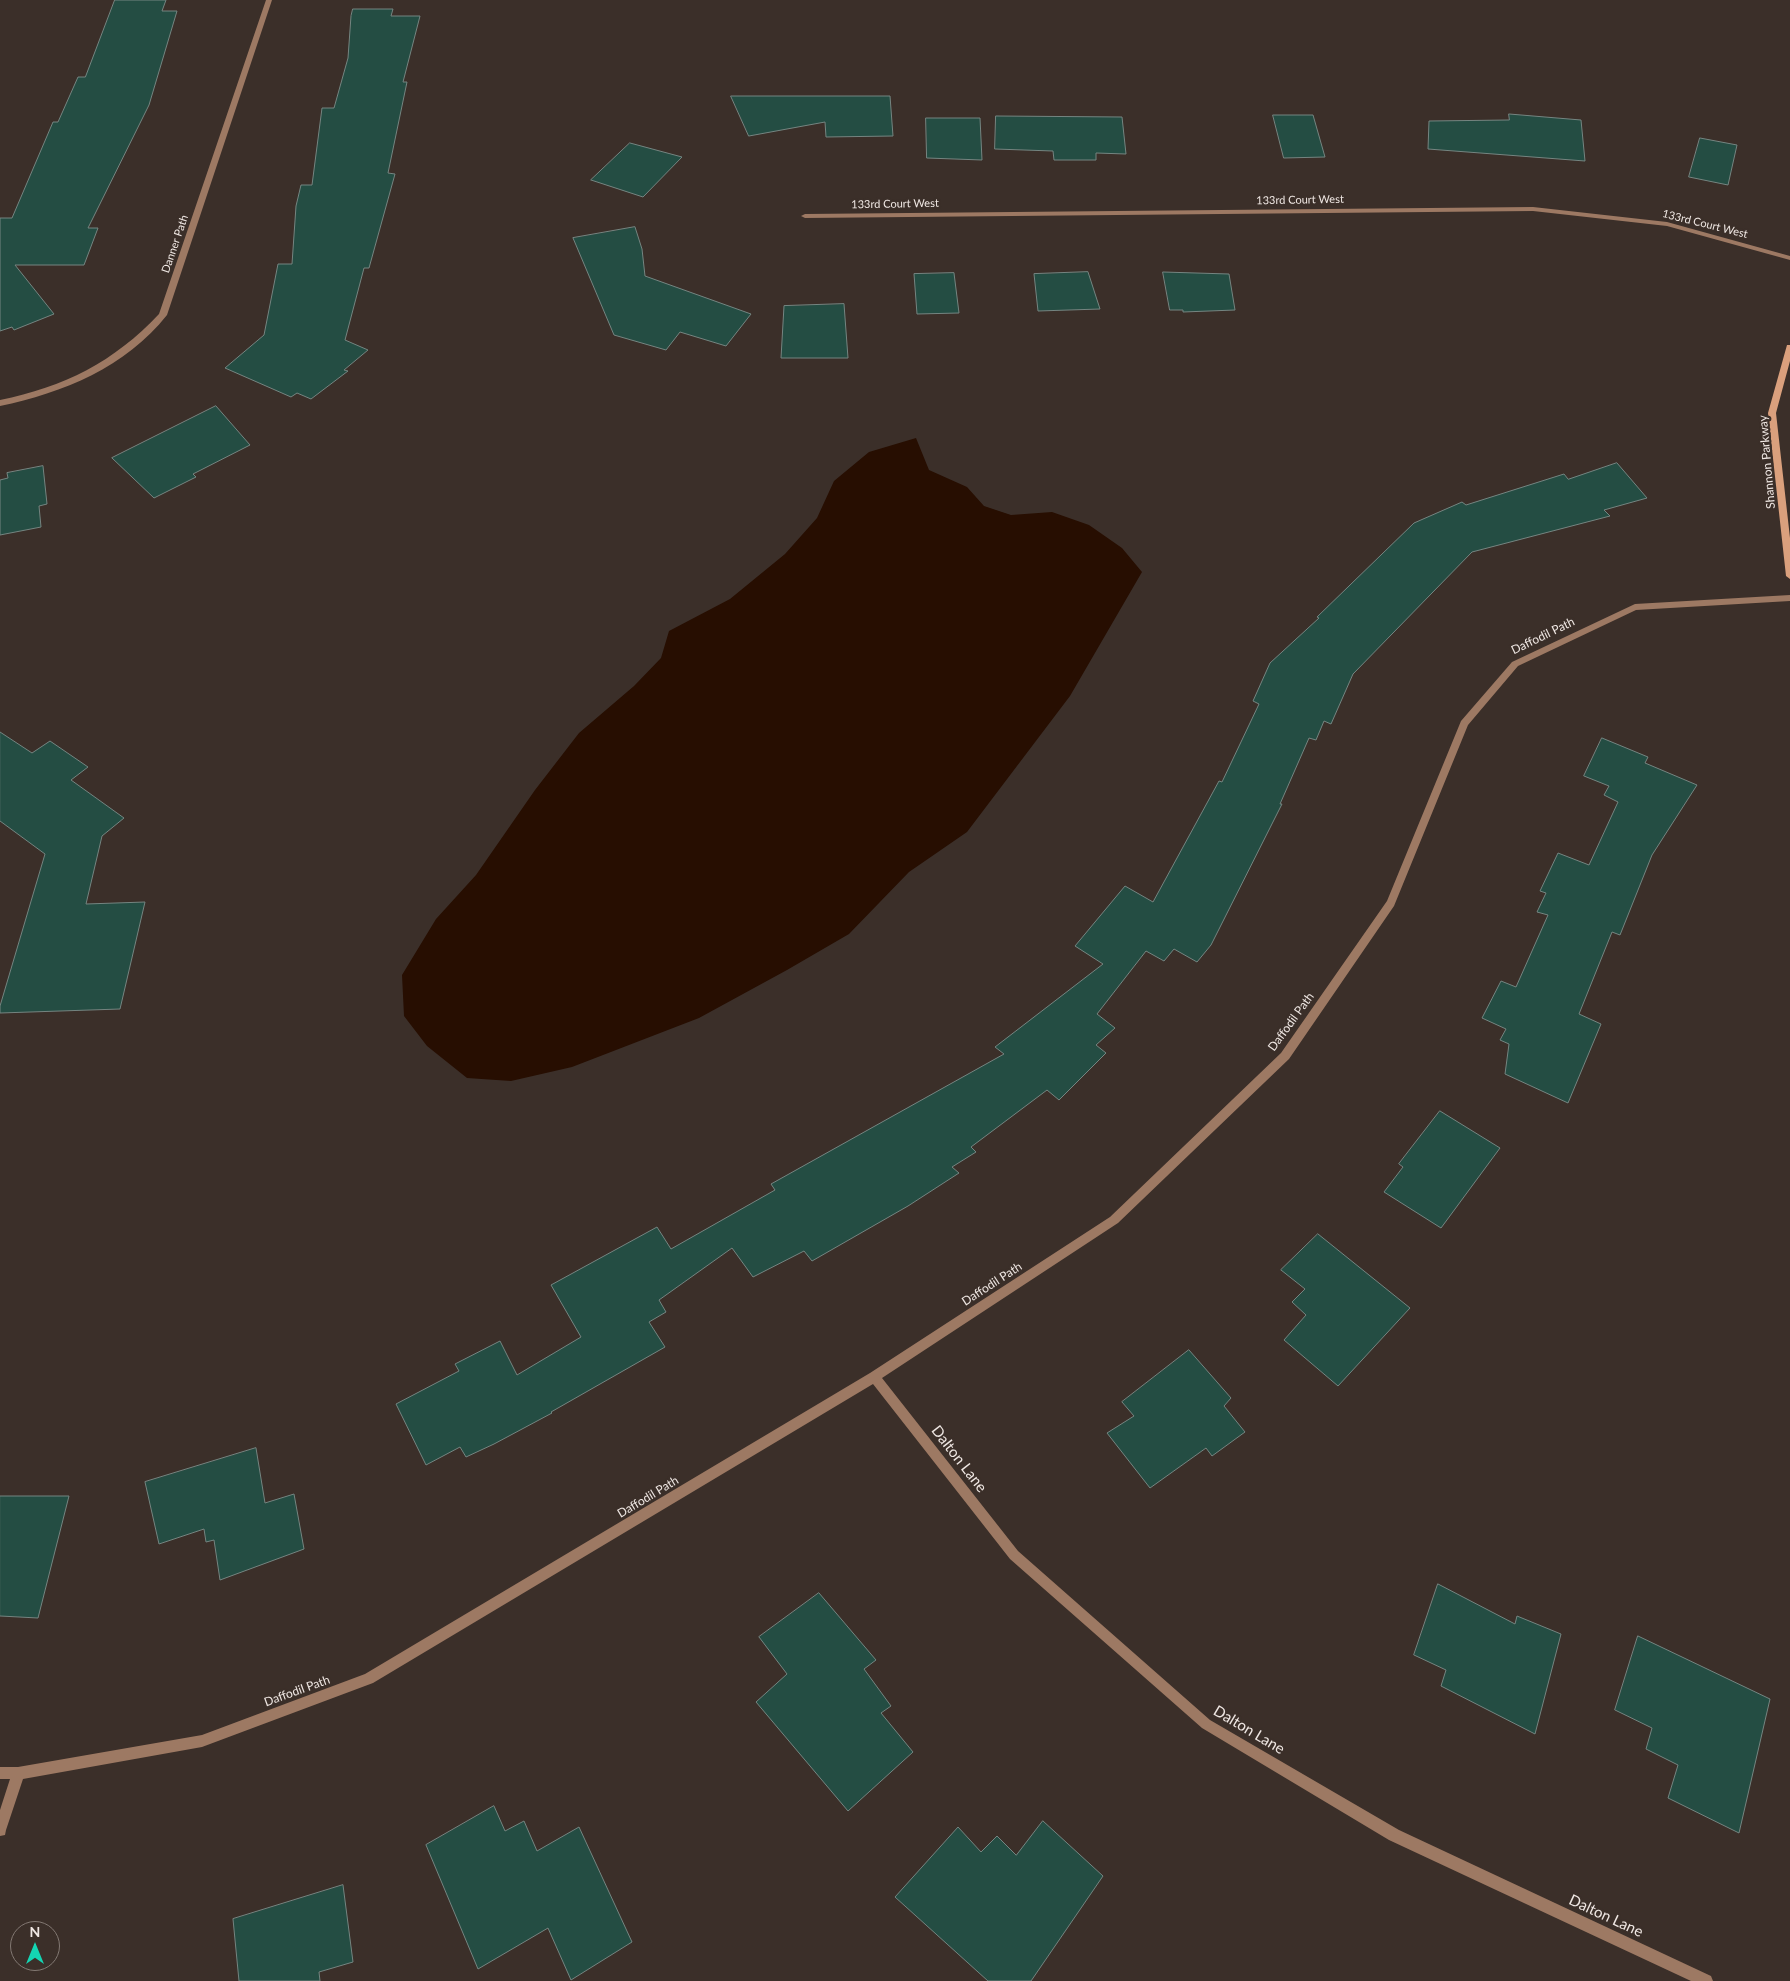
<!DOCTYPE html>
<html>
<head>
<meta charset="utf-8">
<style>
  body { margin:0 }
  #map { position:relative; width:1790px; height:1981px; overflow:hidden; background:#3b2f29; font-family:Lato,sans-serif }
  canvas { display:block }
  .north { position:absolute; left:10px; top:1921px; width:50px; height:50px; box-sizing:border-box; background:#3b2f29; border:1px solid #837973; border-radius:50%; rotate:0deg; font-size:14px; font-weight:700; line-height:20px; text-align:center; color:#efe7e3 }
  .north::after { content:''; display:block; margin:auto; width:18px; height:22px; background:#14d5b3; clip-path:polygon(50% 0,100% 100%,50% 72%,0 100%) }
</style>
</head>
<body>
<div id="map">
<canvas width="1790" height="1981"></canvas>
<div class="north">N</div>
</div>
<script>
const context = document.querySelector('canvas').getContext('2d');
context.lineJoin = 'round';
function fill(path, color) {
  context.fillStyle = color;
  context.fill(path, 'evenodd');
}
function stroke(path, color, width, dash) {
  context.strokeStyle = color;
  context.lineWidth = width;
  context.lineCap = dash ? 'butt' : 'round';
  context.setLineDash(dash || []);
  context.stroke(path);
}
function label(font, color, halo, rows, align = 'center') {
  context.font = font + ' Lato,sans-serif';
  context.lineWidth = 4.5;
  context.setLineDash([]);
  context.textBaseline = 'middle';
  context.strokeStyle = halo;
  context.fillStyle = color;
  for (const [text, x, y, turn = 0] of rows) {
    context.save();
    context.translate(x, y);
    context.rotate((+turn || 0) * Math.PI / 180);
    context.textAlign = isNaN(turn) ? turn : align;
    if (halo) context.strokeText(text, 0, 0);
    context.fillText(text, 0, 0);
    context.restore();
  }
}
fill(new Path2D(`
  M916,438L929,470L967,487L984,506L1011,515L1052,512L1089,525L1122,548L1142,572L1070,696L967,832L909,872L849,934L787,970L699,1018L572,1067L511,1081L467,1078L427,1046L404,1016L402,975L436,919L476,875L535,790L579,733L634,686L661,658L669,631L730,599L785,554L817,518L834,481L869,452Z`), '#270e01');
const building = new Path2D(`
  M115,0H166L162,11H177L149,105L88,228H98L84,265H15L54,314L14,330L12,327L0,331V218H12L53,122H58L78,77H85Z
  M353,9H393L391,16H420L403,82H407L388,173L395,174L369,268H364L345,340L368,350L344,370L348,371L311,399L297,393L291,397L225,368L264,335L278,264H292L296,206L301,185H312L322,108H334L348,58L351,16Z
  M731,96H890L893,136L826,137L825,122L749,136Z
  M1509,114L1581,120L1585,161L1428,149L1429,121L1509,120Z
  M1273,115H1313L1325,157L1284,158Z
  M996,116L1122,117L1126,154L1096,153V160H1054L1053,151L995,149Z
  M926,118H980L982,160L927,158Z
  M1700,138L1737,145L1728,185L1689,177Z
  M630,143L682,157L643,197L591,180Z
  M635,227L642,249L645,276L751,314L726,346L680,332L666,350L614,335L573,238Z
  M1088,272L1100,309L1038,311L1034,274Z
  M1163,272L1229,274L1235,310L1183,312V310H1170Z
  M954,273L959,313L917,314L914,274Z
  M844,304L848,358H781L784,306Z
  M216,406L250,445L193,474L196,477L154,498L112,458Z
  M1617,463L1647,498L1604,510L1610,516L1472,552L1353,674L1331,724L1324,721L1316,740L1309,738L1280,804H1282L1211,945L1197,962L1174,949L1164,961L1146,951L1097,1014L1115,1028L1096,1045L1106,1053L1059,1100L1047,1090L971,1147L976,1152L952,1167L959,1173L908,1206L812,1261L804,1251L753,1277L732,1248L659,1300L666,1312L649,1322L665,1347L551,1412L552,1413L494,1444L466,1457L460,1447L426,1465L396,1404L459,1371L455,1364L500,1341L517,1375L581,1337L551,1285L657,1227L671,1249L775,1190L771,1184L1004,1054L995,1047L1103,964L1075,946L1125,886L1153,902L1219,781L1222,782L1259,704L1253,701L1270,663L1319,618L1317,617L1414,523L1462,502L1466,505L1564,474L1568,479Z
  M43,466L47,504L39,506L41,527L0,535V480L8,478L7,473Z
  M0,732L32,753L50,741L88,767L71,780L124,818L102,836L86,904L145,902L120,1009L0,1013V1006L45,854L0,821Z
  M1602,738L1648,757L1645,763L1697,785L1652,855L1620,935L1612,932L1579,1014L1601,1024L1568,1103L1505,1074L1509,1044L1500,1040L1506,1029L1482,1018L1501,981L1516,987L1548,915L1537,912L1546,893L1540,891L1558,853L1589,865L1618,802L1604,795L1609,786L1584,776Z
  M1440,1111L1500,1148L1441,1228L1384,1192L1403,1167L1399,1164Z
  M1318,1234L1410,1308L1338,1386L1284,1340L1306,1315L1292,1302L1305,1289L1281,1270Z
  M1189,1350L1231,1398L1224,1406L1245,1432L1212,1456L1206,1448L1150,1488L1107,1433L1134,1416L1122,1402Z
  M256,1448L265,1503L294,1494L304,1549L220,1580L214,1540L206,1542L204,1529L159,1544L145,1482Z
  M0,1496H69L38,1618L0,1616Z
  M1438,1584L1515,1624L1517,1616L1561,1634L1535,1734L1441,1686L1446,1670L1414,1655Z
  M819,1593L876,1660L864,1669L891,1706L881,1713L913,1752L848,1811L756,1702L787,1674L759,1637Z
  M1638,1636L1770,1699L1739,1833L1668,1798L1678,1765L1646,1749L1652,1728L1615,1710Z
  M494,1806L505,1831L524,1821L537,1851L579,1827L632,1942L571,1980L548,1928L478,1969L426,1845Z
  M1043,1821L1103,1876L1031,1981H988L895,1897L958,1827L981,1852L997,1836L1016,1855Z
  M343,1885L353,1962L319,1972L320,1981H239L233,1919Z`);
fill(building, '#244d43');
stroke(building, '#758581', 1);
fill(new Path2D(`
  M266,0H272L167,315C126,367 63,393 0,406V400C64,387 114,362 159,314Z
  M1533,207L1667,222L1790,256V260L1667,226L1533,211L805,218L801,216L805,214Z
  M1790,595V601L1636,610L1518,666L1468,725L1394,906L1289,1059L1118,1223L882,1378L1018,1551L1210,1720L1399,1830L1711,1976L1713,1981H1691L1389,1840L1202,1728L1010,1559L873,1384L373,1683L202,1747L23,1779L6,1830L5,1835L0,1836V1810L10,1779H0V1767H18L202,1735L365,1674L870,1373L1110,1217L1281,1053L1387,901L1461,721L1512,662L1635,604Z`), '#9d7963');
fill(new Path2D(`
  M1787,345H1790V361L1776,413L1790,538V579L1786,576L1768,413Z`), '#daa07d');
label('11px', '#efe7e3', '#3b2f29', [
  ["133rd Court West",1300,200,-1],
  ["133rd Court West",895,204,-1],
  ["133rd Court West",1705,224,14],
  ["Danner Path",175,244,-71]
]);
label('12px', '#efe7e3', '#3b2f29', [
  ["Shannon Parkway",1767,462,-95],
  ["Daffodil Path",1543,636,-26],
  ["Daffodil Path",1291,1022,-54],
  ["Daffodil Path",992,1284,-33],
  ["Daffodil Path",648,1497,-31],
  ["Daffodil Path",297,1691,-20]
]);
label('15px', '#efe7e3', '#3b2f29', [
  ["Dalton Lane",959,1459,52],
  ["Dalton Lane",1249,1730,31],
  ["Dalton Lane",1606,1916,25]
]);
</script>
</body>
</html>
